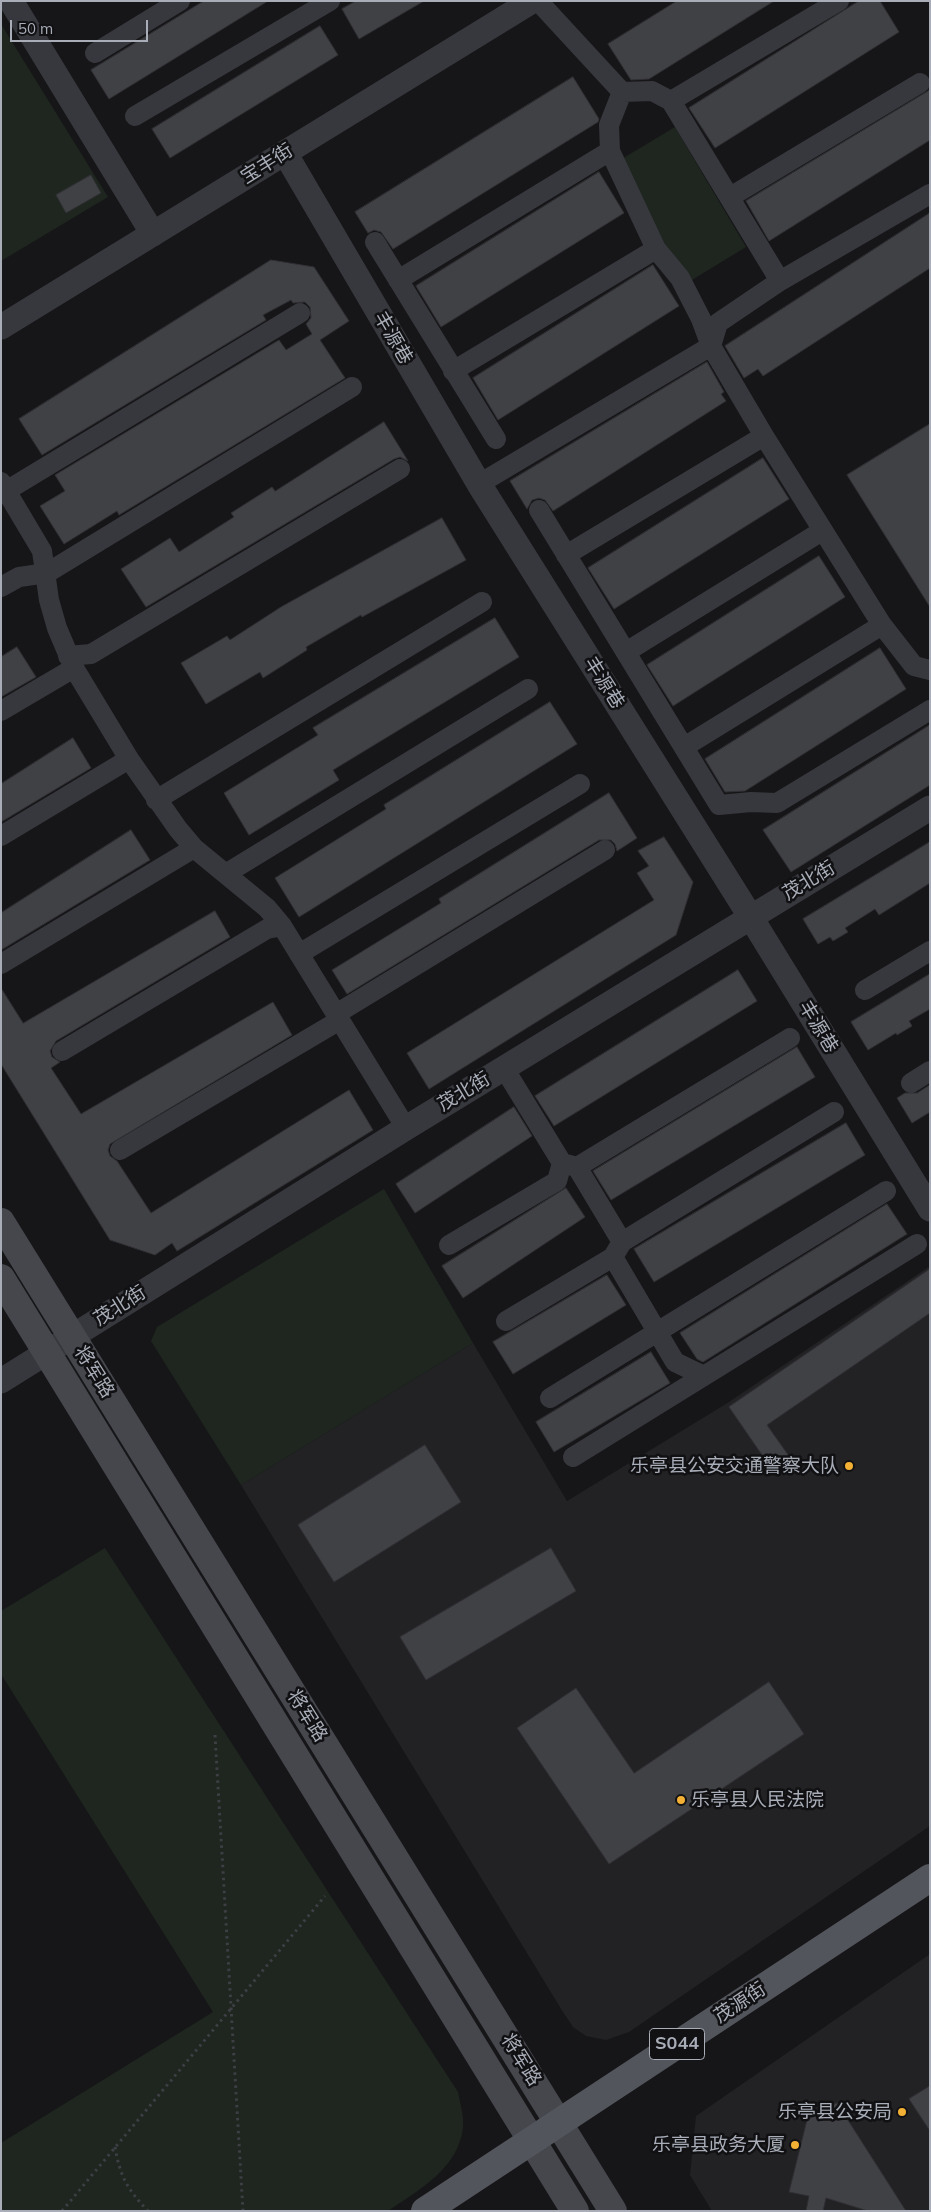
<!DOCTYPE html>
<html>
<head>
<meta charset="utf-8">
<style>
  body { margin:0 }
  #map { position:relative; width:931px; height:2212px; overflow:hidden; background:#161618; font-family:Mulish,sans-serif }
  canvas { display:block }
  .frame { position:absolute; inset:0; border:2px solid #a8adb8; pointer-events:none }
  .scale { position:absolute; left:10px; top:20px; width:138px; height:22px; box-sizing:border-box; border:2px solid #a8adb8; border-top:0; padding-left:6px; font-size:15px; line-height:18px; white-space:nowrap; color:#a8adb8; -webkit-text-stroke:4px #111113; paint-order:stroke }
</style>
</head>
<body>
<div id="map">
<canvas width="931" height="2212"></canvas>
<div class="frame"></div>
<div class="scale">50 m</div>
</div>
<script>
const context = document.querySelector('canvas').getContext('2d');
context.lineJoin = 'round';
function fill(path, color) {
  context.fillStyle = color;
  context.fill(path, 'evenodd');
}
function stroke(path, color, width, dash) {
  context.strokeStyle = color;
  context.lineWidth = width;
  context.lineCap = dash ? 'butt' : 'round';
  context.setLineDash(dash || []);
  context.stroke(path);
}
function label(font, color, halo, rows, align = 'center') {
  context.font = font + ' Mulish,"Noto Sans SC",sans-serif';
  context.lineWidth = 5;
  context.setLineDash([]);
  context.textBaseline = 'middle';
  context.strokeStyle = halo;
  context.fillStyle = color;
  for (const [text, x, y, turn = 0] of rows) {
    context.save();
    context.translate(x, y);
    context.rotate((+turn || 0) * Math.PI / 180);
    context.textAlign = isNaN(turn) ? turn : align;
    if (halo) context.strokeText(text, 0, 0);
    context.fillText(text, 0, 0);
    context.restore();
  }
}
fill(new Path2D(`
  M930,1266V1826L629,2032L606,2040L586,2036L573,2027L563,2012L241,1485L473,1343L567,1501L729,1402Z
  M930,1954V2211H712L690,2175L696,2116Z`), '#222225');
fill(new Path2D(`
  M1,24L108,197L1,261Z
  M675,127L746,247L687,283L615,163Z
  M384,1189L473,1343L241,1485L151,1341L157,1327Z
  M105,1548L458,2092C460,2103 464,2116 463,2127C459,2168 419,2190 388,2211H1V2143L213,2012L1,1674V1611Z`), '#1e261f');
const building = new Path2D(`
  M204,1H268L109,99L91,70Z
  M356,1H424L359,39L342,9Z
  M677,1H774L649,79L631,80L608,44Z
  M859,1H880L899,32L715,148L689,108Z
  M320,26L338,55L170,158L152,129Z
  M573,77L599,119L598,122L393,249L381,232L374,230L368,233L355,212Z
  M930,90V140L769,241L746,201Z
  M599,172L624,213L441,327L416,286Z
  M91,175L101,193L66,213L56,195Z
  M930,213V268L763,376L758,369L744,378L725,346Z
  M271,260L314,267L349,321L320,340L345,378L119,515L117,511L64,544L40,506L65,491L55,475L279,340L286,350L312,334L306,324L311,318L310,307L305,302L293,303L291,300L263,315L266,320L42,455L19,419Z
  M653,265L679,306L498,420L473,378Z
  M707,362L724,392L721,394L726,401L553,511L545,500L539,498L532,500L527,509L510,481Z
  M384,422L408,461L400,457L394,459L146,607L121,569L170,538L179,552L234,517L231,513L272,487L275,491Z
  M930,424V607L847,475Z
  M763,458L789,499L614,609L588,568Z
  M442,518L466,560L362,617L361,615L306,647L307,650L263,678L260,672L206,704L181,663L227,636L230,640L281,607Z
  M819,556L845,597L673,706L647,665Z
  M495,618L519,657L333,770L339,780L249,835L224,793L318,735L313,728Z
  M17,647L36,677L1,697V657Z
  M880,648L906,689L745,791L725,792L705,759Z
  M550,702L577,744L299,917L275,878L386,809L384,805Z
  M930,725V785L791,872L763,830Z
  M73,738L91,768L1,822V784Z
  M609,793L637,838L617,851L615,844L611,840H599L347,994L332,970L441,903L439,899Z
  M131,830L150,860L1,950V913Z
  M664,837L693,882L676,935L429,1089L407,1053L654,900L637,873L649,866L638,851Z
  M930,842V883L879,915L875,909L845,928L848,932L833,941L830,937L818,944L803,919Z
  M215,911L230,937L56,1041L50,1051L52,1057L60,1062L51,1068L81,1114L273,1002L292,1035L110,1144L108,1150L110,1156L117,1161L151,1213L349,1090L373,1130L177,1251L172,1243L155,1255L110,1240L1,1064V988L23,1023Z
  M738,970L757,1001L554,1126L535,1096Z
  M930,974V1009L909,1021L912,1026L897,1035L896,1033L868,1050L851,1022Z
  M797,1047L815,1077L611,1200L593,1171Z
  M930,1085V1112L912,1123L897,1098L905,1093H917Z
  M514,1107L532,1136L415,1213L396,1184Z
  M846,1123L865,1155L654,1282L634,1249Z
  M566,1188L585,1217L463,1298L442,1266Z
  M887,1204L907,1234L703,1362L697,1359L680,1333Z
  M930,1269V1313L767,1425L791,1459L773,1471L729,1407Z
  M607,1275L626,1305L513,1374L493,1342Z
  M651,1352L670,1383L554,1452L536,1422Z
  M425,1445L461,1502L334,1582L298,1525Z
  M551,1548L576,1591L426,1680L400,1637Z
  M769,1682L804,1734L609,1864L517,1728L576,1688L634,1773Z
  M930,2086V2131L909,2099Z
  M837,2103L906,2211H868L826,2198L823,2211H806L809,2196L789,2192L807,2120Z`);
fill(building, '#404145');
stroke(building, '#303034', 1);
stroke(new Path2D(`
  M215,1735L243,2211
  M115,2147C120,2176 127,2189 148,2211
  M62,2211L325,1896`), '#3d3f44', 3, [2.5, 4]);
stroke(new Path2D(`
  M538,1L622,92L609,125L610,151L656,249L680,278L701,319L711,346L764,436L882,625L914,666L930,670
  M95,53L180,1
  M671,101L839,1
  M135,116L330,1
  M730,197L920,83
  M375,242L496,439
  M398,280L610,151
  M780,281L930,194
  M453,371L656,249
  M1,482L42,551L49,600L57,628L74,668L129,759L178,829L194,848L267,908L282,926L406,1128
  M479,484L711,346L718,323L780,281L671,101L652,91L622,92
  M1,494L300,313
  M539,510L719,805L751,802L777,803L930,710
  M566,555L764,436
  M1,587L19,577L47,573L352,387
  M626,652L822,531
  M68,656L91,654L400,469
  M1,711L74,668
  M684,747L882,625
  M156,800L482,602
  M1,836L129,759
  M227,873L528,689
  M299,954L580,784
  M1,964L194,848
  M865,990L930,951
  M336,1014L605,850
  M62,1051L267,929L282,926
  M504,1068L562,1163L577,1167L622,1242
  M911,1083L930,1071
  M120,1150L340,1020
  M577,1167L790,1038
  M449,1245L557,1181L562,1163
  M613,1257L622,1242L834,1112
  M506,1321L613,1257L675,1362L704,1376
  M550,1398L886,1191
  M573,1457L917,1244`), '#37383d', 20);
stroke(new Path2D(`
  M11,1L153,234
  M285,153L479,484L750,916L930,1209
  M1,327L532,1
  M1,1381L406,1128L930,808`), '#37383d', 25);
stroke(new Path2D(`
  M1,1222L613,2211
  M1,1278L575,2211`), '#45474d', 28);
stroke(new Path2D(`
  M425,2211L930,1878`), '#53555c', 28);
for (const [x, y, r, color] of [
  [849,1466,5,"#f2b134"],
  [681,1800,5,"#f2b134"],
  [902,2112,5,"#f2b134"],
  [795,2145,5,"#f2b134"]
]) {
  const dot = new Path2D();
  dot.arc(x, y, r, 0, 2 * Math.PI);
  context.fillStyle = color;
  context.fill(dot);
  stroke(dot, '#111113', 2);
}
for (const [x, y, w] of [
  [677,2044,55]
]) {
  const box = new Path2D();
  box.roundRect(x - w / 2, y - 15.5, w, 31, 4);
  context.fillStyle = '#111113';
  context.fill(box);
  stroke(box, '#a8adb8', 1);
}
label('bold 18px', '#a8adb8', null, [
  ["S044",677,2044]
]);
label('19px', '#a8adb8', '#111113', [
  ["宝丰街",267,164,-32],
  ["丰源巷",393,338,60],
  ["丰源巷",604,683,58],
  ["茂北街",809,881,-31],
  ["丰源巷",818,1027,59],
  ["茂北街",464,1092,-31],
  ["茂北街",120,1306,-32],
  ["将军路",94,1372,58],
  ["将军路",307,1716,58],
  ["茂源街",740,2003,-33],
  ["将军路",521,2060,58]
]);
label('19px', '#a8adb8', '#111113', [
  ["乐亭县公安交通警察大队",839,1466],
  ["乐亭县人民法院",691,1800,"left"],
  ["乐亭县公安局",892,2112],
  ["乐亭县政务大厦",785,2145]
], 'right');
</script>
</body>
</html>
